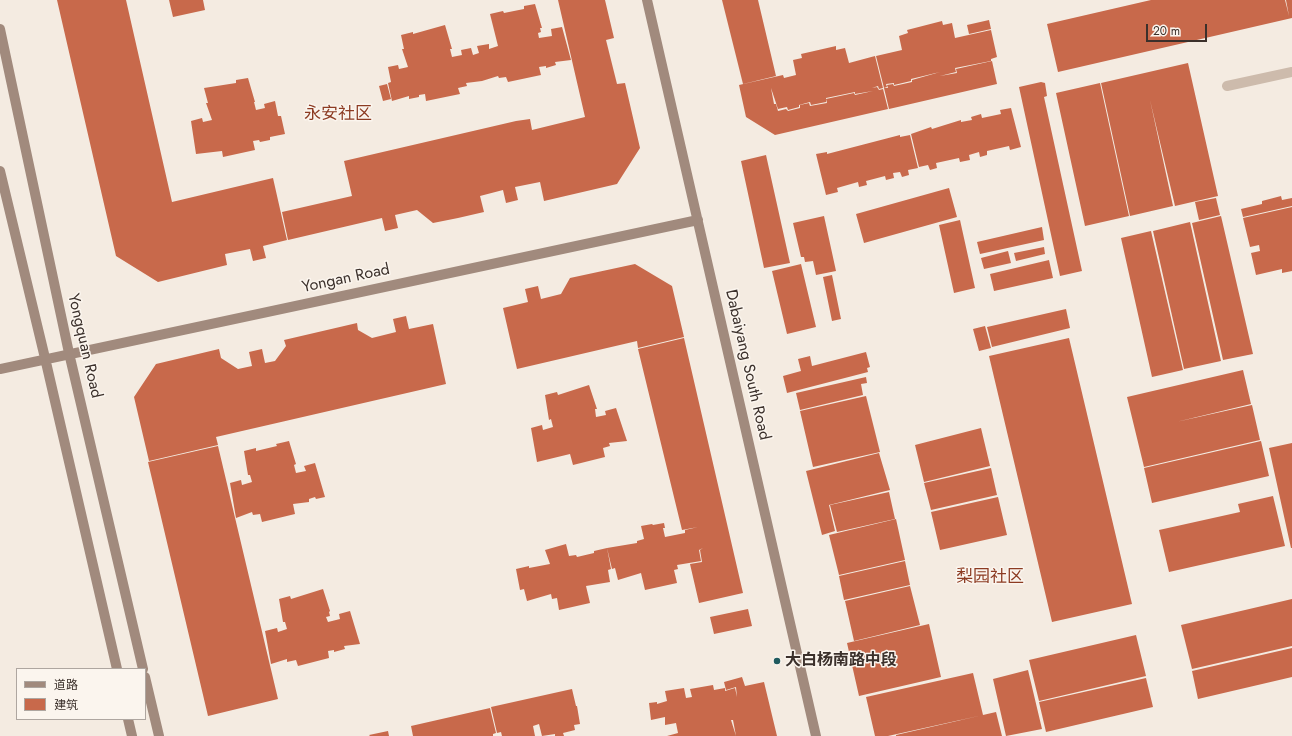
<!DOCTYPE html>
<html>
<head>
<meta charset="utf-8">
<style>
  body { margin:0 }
  #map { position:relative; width:1292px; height:736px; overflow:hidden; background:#f4ebe1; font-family:Jost,"Noto Sans SC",sans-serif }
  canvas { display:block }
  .legend { position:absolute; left:16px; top:668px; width:130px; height:52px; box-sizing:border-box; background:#fbf5ee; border:1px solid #aea6a0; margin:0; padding:5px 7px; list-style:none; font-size:12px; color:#3b302b }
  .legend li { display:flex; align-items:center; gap:8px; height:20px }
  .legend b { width:20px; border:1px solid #aea6a0 }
  .scale { position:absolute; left:1146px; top:24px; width:61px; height:18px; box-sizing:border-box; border:2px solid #3b302b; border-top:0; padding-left:5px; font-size:12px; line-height:14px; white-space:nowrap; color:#3b302b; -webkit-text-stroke:3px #fbf5ee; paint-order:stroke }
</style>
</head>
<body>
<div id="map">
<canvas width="1292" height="736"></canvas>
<ul class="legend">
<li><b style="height:5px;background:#a18a7d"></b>道路</li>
<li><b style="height:11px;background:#c8694b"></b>建筑</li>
</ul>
<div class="scale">20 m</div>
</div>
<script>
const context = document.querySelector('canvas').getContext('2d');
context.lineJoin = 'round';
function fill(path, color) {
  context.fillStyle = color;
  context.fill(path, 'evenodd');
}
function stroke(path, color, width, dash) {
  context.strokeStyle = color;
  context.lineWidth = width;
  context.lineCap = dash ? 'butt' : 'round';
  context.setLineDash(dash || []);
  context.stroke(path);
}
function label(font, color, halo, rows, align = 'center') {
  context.font = font + ' Jost,"Noto Sans SC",sans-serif';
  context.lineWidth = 3;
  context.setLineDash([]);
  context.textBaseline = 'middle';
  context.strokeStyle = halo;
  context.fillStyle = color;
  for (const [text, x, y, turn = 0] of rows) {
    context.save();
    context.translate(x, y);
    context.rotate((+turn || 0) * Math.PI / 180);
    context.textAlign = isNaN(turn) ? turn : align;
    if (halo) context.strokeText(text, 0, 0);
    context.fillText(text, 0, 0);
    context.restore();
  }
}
fill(new Path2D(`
  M57,0H126L172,202L273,178L287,240L263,246L266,258L253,261L250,249L225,254L227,265L158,282L116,256Z
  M169,0H203L205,10L173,17Z
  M558,0H605L614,38L606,40L617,84L625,83L640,148L617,184L544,201L540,182L515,187L518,200L506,203L503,190L480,196L484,212L458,218L433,223L417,210L395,215L398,228L385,231L382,218L288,240L282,212L352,196L344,161L516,121L530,119L532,130L585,117Z
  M722,0H758L776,76L743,84Z
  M1151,0H1285L1289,16L1286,0H1292V18L1058,72L1047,24Z
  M535,4L542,28H540L541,32L538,33L539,38L552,36L551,29L562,27L571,60L555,62L556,65L546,68V66L539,67L541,75L508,82L506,77L499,78L498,76L482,81L476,54L479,53L477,46L489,44V49L498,46L490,14L503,11L504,13L524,9V6Z
  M989,20L991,29L969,34L967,25Z
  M942,21L943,25L952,23L955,38L991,30L997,57L991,59V61L955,68L956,72L940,76L957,73L956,69L992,61L997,84L889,109L884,88H888L887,85L893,84L894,86L912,82V80L940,72L911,79V81L894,85V83L886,84L887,87L884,88L876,56L902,50L899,36L908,33L907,30Z
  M445,25L452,49H450L452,57L462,55L461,50L471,48L473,55L476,54L482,81L466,83L467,86L458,88L460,94L426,101L425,94L419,95V97L409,99V96L392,101L388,83L391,82L388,67L398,65L399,69L408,67L402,49H404L401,35L413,32V34Z
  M836,46V50L845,48L849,63L875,56L883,88L879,89L878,86L872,88L877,87L879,90L883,89L888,109L775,135L746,117L739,85L783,75L784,78L796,75L793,60L802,58L801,54ZM771,88L778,109L787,107L788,110L799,107V105L810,102L811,105L826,102V98L855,92V94L873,91L855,95L854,93L826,99L827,103L810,106L809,103L800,105V108L788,111L786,109L778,111L776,104H774Z
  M1188,63L1218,196L1175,206L1150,100L1173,206L1130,216L1101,83Z
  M248,78L255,102H254L256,110L265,108L264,104L275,101L278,116H281L285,134L270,137V140L260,142L259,140L253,141L255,150L223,157L222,151L196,154L191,121L202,118L203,122L212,120L206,103H208L204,88L236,83V80Z
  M1041,82L1045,83L1047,96L1044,97L1082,271L1060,276L1019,87Z
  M1100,83L1129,216L1085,226L1056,93Z
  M387,84L391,99L383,101L379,86Z
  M1011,108L1021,147L1010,150L1009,146L987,151V155L980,157L979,152L969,155L970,160L960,162L959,158L936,163L937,168L930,170L928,165L919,167L911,134L931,127L932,129L961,120V122L972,120L971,117L981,114L982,118L1001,114L1000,110Z
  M900,135V137L910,135L918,168L908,170L909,175L902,177L900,172L893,173L894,178L886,180L885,176L866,181L867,185L859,187L858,182L837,188L838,192L826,195L816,154L827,152V154Z
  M766,155L790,263L764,268L741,161Z
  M949,188L957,217L864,243L856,214Z
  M1281,196L1282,200L1292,198V206L1243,217L1241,209L1262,204V201Z
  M1216,198L1220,215L1199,220L1195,202Z
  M1292,207V271L1282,273V269L1256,275L1251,253L1260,251L1259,245L1250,247L1243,218Z
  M824,216L836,271L816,275L813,261L805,262L804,257H801L793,223Z
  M1221,216L1253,354L1223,360L1192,223Z
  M960,220L975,288L954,293L939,225Z
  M1190,222L1221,361L1184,369L1153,231Z
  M1042,227L1044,240L980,254L977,242Z
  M1151,231L1183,370L1152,377L1121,238Z
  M1044,247L1045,254L1016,261L1014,253Z
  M1008,251L1011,263L984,269L981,258Z
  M1049,260L1053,278L994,291L990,274Z
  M635,264L672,286L684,337L638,348L637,341L517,369L503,308L528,302L525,289L538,286L541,299L561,294L570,278Z
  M801,264L816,327L787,334L772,271Z
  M832,275L841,319L832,321L823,277Z
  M1066,309L1070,328L992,347L987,327Z
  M406,316L409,329L433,324L446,384L216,437L218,445L149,461L134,397L156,364L219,349L221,358L238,369L252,366L249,352L262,349L265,363L275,361L286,346L284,340L357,323L358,330L372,338L396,332L393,319Z
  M985,326L991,348L979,351L973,329Z
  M684,338L743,593L699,603L690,564L702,562L700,550L703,548L699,550L701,561L677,565L678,569L674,570L677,583L645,590L641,573L618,580L615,568L612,569L607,548L637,543V541L644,539L641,526L652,524L653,525L664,523L665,528H663L665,537L685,533V530L698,527L682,530L638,349Z
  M1069,338L1132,604L1052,622L989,356Z
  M866,352L870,367L867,368L868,372L787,393L783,376L801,371L798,359L810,356L812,366Z
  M1243,370L1251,404L1176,422L1252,405L1260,440L1144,467L1127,397Z
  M866,377L867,383L861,384L863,395L800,410L796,393Z
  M589,385L597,409H595L596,417L606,415L605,411L616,408L627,441L609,443L610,446L603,448L605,457L573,465L570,454L537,462L531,428L542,425L543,430L553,427L551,419L549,420L545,395L557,392L558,395Z
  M866,396L880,452L813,467L800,411Z
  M981,428L990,466L924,482L915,445Z
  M289,441L296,464L294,465L296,473L306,471L304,466L315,463L325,497L316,499L315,497L309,499V502L293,504L295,514L262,522L260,514L253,515L252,512L236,518L230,483L241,480L242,485L252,482L250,475H248L244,451L256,448V451L277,446L276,444Z
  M1261,441L1269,476L1152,503L1144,468Z
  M1292,443V548H1291L1269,448Z
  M218,446L278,699L208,716L148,462Z
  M879,453L890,490L829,505L835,531L822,535L806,471Z
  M991,468L997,495L931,510L924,483Z
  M889,492L895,519L837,532L830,505Z
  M1273,496L1285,546L1169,572L1159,530L1240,512L1238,504Z
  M998,497L1007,535L940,550L931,512Z
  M896,519L905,560L839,575L829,535Z
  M566,544L569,556L576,555L577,557L594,553V551L607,548L611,569L608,570L610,582L586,586L590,603L559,610L557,598L552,599L551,594L527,601L524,589L520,590L516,569L529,566V568L550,564L545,550Z
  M905,561L910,585L844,600L839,576Z
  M910,586L920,625L854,641L845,601Z
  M323,589L330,611L329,612L330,616L326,617L328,622L340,619L339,614L350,611L360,644L344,646L345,649L334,652V650L328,651L329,658L298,666L296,660L287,662V659L271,664L265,631L277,628L278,632L287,629L285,622H283L279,599L290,596L291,599Z
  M1292,599V646L1192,669L1181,625Z
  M748,609L752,626L714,634L710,617Z
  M929,624L941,677L859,696L847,643Z
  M1136,635L1146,676L1039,701L1029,660Z
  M1292,648V677L1198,699L1192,671Z
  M1028,670L1042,729L1006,736L993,679Z
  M973,673L983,715L888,736H875L866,697Z
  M742,677L745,686L764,682L777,736H736L733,720H731L736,736H667L678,733L676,723L665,725V717L651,720L649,703L657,702V704L667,701L665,691L684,688L686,698L692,697L690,689L713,685L714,690L725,688V691L735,688L737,697L736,687L726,690L724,682Z
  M1146,678L1153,707L1046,732L1039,702Z
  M572,689L576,706H577L580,724L574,725L575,730L563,733L564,736H555V734L542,736L539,724L533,726L535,736H502L501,732L497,733L491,707Z
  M490,708L496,733L493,734V736H413L411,726Z
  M996,712L1002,736H896V735Z
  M388,731L389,736H370L369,735Z`), '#c8694b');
stroke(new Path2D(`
  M1227,86L1292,72`), '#cdbbac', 10);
stroke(new Path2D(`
  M647,0L816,736
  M0,29L69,353L143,669
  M0,171L45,358L117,669
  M0,369L698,220
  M145,677L159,736
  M128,719L132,736`), '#a18a7d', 10);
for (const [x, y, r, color] of [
  [777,661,4,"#1f5a5e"]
]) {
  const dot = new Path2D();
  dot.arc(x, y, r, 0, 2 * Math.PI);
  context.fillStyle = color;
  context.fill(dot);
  stroke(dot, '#fbf5ee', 1.5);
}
label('16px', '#3b302b', '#fbf5ee', [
  ["Yongan Road",346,279,-12],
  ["Yongquan Road",84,346,77],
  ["Dabaiyang South Road",747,365,77]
]);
label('bold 16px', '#3b302b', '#fbf5ee', [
  ["大白杨南路中段",785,661]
], 'left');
label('17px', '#8c3b22', '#fbf5ee', [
  ["永安社区",338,115],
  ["梨园社区",990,578]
]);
</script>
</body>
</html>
